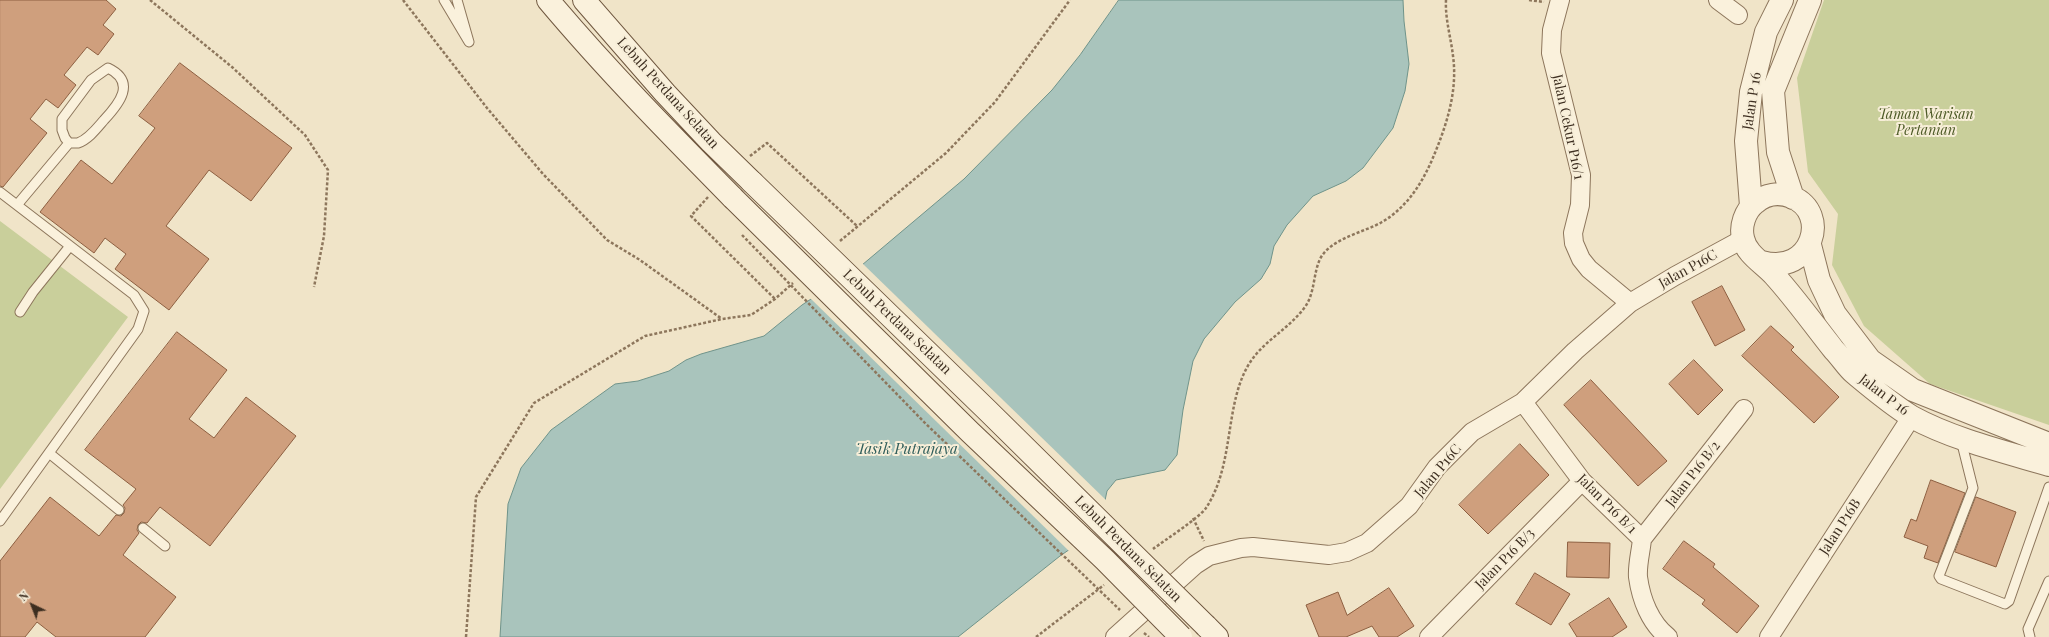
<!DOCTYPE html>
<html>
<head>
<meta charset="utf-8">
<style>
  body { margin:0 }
  #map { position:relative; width:2049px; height:637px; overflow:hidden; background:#f0e4c8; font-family:"Playfair Display",serif }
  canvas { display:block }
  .north { position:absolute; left:12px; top:585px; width:40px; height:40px; -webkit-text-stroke:3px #f7eed8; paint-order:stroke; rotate:317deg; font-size:11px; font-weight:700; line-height:16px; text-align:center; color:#3d2e20 }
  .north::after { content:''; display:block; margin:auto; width:14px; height:18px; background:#3d2e20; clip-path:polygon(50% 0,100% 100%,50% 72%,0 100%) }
</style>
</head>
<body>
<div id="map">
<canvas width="2049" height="637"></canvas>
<div class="north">N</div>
</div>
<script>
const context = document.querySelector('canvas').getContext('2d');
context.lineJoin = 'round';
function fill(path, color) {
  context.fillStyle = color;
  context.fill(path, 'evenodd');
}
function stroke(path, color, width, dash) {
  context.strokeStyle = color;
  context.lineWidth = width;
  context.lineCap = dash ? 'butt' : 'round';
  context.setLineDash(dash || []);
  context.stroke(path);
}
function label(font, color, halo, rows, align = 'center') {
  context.font = font + ' "Playfair Display",serif';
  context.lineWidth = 4;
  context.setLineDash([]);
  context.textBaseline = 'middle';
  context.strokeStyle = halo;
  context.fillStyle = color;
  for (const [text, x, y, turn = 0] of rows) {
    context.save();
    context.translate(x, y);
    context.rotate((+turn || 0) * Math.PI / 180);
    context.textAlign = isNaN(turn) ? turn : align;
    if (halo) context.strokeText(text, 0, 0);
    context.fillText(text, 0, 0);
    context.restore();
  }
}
fill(new Path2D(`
  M1824,0H2049V425L1930,384L1864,326L1832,265L1838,214L1808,172L1797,78Z
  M0,221L128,317L0,489Z`), '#c9cf9b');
const water = new Path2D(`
  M1119,0H1403L1404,21L1409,64L1405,91L1393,128L1363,168L1346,181L1313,196L1287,225L1274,246L1270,264L1261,279L1235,302L1204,339L1193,361L1183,410L1177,455L1165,470L1116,480L1107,491L1099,529L1060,556L958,637H500L508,504L521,468L551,430L615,384L638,381L669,371L686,360L701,354L764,336L802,305L862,265L964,179L1052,90L1080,55Z`);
fill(water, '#a9c4bc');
stroke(water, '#6f938a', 1);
fill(new Path2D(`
  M862,263L1107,501L1101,531L1070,552L810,298Z`), '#f0e4c8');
const building = new Path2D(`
  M0,0H106L116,9L103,25L114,34L98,55L87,47L64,75L76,85L58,108L46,99L30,119L47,133L3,187L0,186Z
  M180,63L292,148L251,201L209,170L166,226L209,259L169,310L115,269L126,254L105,238L94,253L40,212L81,160L112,184L155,128L139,116Z
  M1722,286L1745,330L1715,346L1692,302Z
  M1771,326L1794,347L1791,350L1839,397L1814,423L1742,356Z
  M177,332L227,370L189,419L214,438L246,397L296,436L210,546L160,507L147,523L141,522L138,525L137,530L139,533L123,555L176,597L145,637H56L37,622L25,637H0V561L50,497L99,536L116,515L121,516L124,513L125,508L123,505L136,489L85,450Z
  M1694,360L1723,390L1698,415L1669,384Z
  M1591,380L1667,461L1638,486L1564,405Z
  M1520,444L1549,475L1488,534L1459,505Z
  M1931,480L1965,493L1938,563L1924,558L1928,546L1904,537L1911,519L1916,521Z
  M1976,497L2016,512L1996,567L1955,552Z
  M1684,541L1715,564L1713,567L1759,606L1737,633L1702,604L1705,600L1663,569Z
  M1568,542L1610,543L1609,578L1567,577Z
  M1535,573L1570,594L1551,625L1516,604Z
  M1389,588L1414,626L1397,637H1379L1372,626L1346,637H1319L1306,605L1338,592L1347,615Z
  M1609,598L1627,627L1612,637H1577L1569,624Z`);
fill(building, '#cf9f7d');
stroke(building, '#8d5f41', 1);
const service = new Path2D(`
  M444,0L469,42L457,0
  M108,68C137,82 119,104 104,120C97,128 89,139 78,143C75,143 72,143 69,143L65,138L62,130V119L91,80Z
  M0,192L134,295L144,311L138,329L0,521
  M17,205L69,143
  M20,312L33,292L70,246
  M1961,440L1973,488L1939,576L1941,579L2005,604L2009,601L2049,487
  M49,453L119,510
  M143,528L165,546
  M2030,637L2028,629L2049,581`);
const minor = new Path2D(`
  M1560,0L1552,30L1551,53L1581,175L1580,205L1573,233L1574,243L1581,259L1589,269L1630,303
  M1718,0L1738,15
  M1523,402L1582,481L1642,539C1641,551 1637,565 1638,577C1641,599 1650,623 1668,637
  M1642,539L1744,409
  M1115,637L1195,565L1209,556L1241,548L1253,547L1329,555L1347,552L1367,543L1409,506L1437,467L1472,432L1523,402L1575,351L1630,303L1675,276L1743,239
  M1429,637L1582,481
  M1769,637L1912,416`);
const tertiary = new Path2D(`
  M1793,198L1778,152L1773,91L1810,0
  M1751,206L1746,141L1751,92L1766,32L1782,0
  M1810,245L1819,280L1835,314L1870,360L1913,390L2049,444
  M1762,262C1812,276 1831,213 1792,197C1779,192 1765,194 1755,203C1745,211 1740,226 1743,238C1746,254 1763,263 1774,275C1795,298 1814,325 1834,350C1841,357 1847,367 1854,373C1872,388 1892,405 1912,417C1952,439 2005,452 2049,465`);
const secondary = new Path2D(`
  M548,0C606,69 669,133 733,198
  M584,0L665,93L711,142L752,182
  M1206,626L1217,637`);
stroke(service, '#8d765c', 11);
stroke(minor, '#8d765c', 20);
stroke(tertiary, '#8d765c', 24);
stroke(secondary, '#6f573f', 24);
stroke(new Path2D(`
  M150,0L232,67L305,135L328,170L324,236L314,287
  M403,0L487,108L543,174L607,240L640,260L722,319
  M1529,0L1544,2
  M750,156L767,143L857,226
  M708,197L691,216L775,299
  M742,235L925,423L1120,610
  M840,241L946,153L995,102L1070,0
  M1193,518L1204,541
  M1153,549C1165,540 1199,518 1206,508C1235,464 1224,405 1249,364C1263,341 1289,329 1305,307C1315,293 1313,274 1320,259C1331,238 1363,233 1382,222C1406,208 1421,185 1432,160C1446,127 1458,92 1453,56C1451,38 1445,19 1446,0
  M1144,633L1149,637
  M466,637L476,497L534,403L645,336L722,319L751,315L775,299L793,283
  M1036,637L1104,585`), '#8d765c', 2.5, [3, 2]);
stroke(service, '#faf1dc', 9);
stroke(minor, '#faf1dc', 18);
stroke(tertiary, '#faf1dc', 22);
stroke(secondary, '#faf1dc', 22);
const secondaryBridge = new Path2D(`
  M752,182L988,411L1206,626
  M733,198L970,432L1105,560L1181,637`);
stroke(secondaryBridge, '#6f573f', 24, []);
stroke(secondaryBridge, '#faf1dc', 22);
label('14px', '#3d2e20', '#f7eed8', [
  ["Lebuh Perdana Selatan",668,93,48],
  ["Jalan P 16",1752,101,-81],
  ["Jalan Cekur P16/1",1568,127,78],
  ["Jalan P16C",1688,269,-29],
  ["Lebuh Perdana Selatan",897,322,44],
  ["Jalan P 16",1884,395,37],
  ["Jalan P16C",1438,471,-50],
  ["Jalan P16 B/2",1693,474,-52],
  ["Jalan P16 B/1",1607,504,45],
  ["Jalan P16B",1840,527,-57],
  ["Lebuh Perdana Selatan",1128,549,45],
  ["Jalan P16 B/3",1505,559,-46]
]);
label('italic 14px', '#4d5a26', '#f7eed8', [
  ["Taman Warisan",1926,115],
  ["Pertanian",1926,131]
]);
label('italic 15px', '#2f5d5a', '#f7eed8', [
  ["Tasik Putrajaya",907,449]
]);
</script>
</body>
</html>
